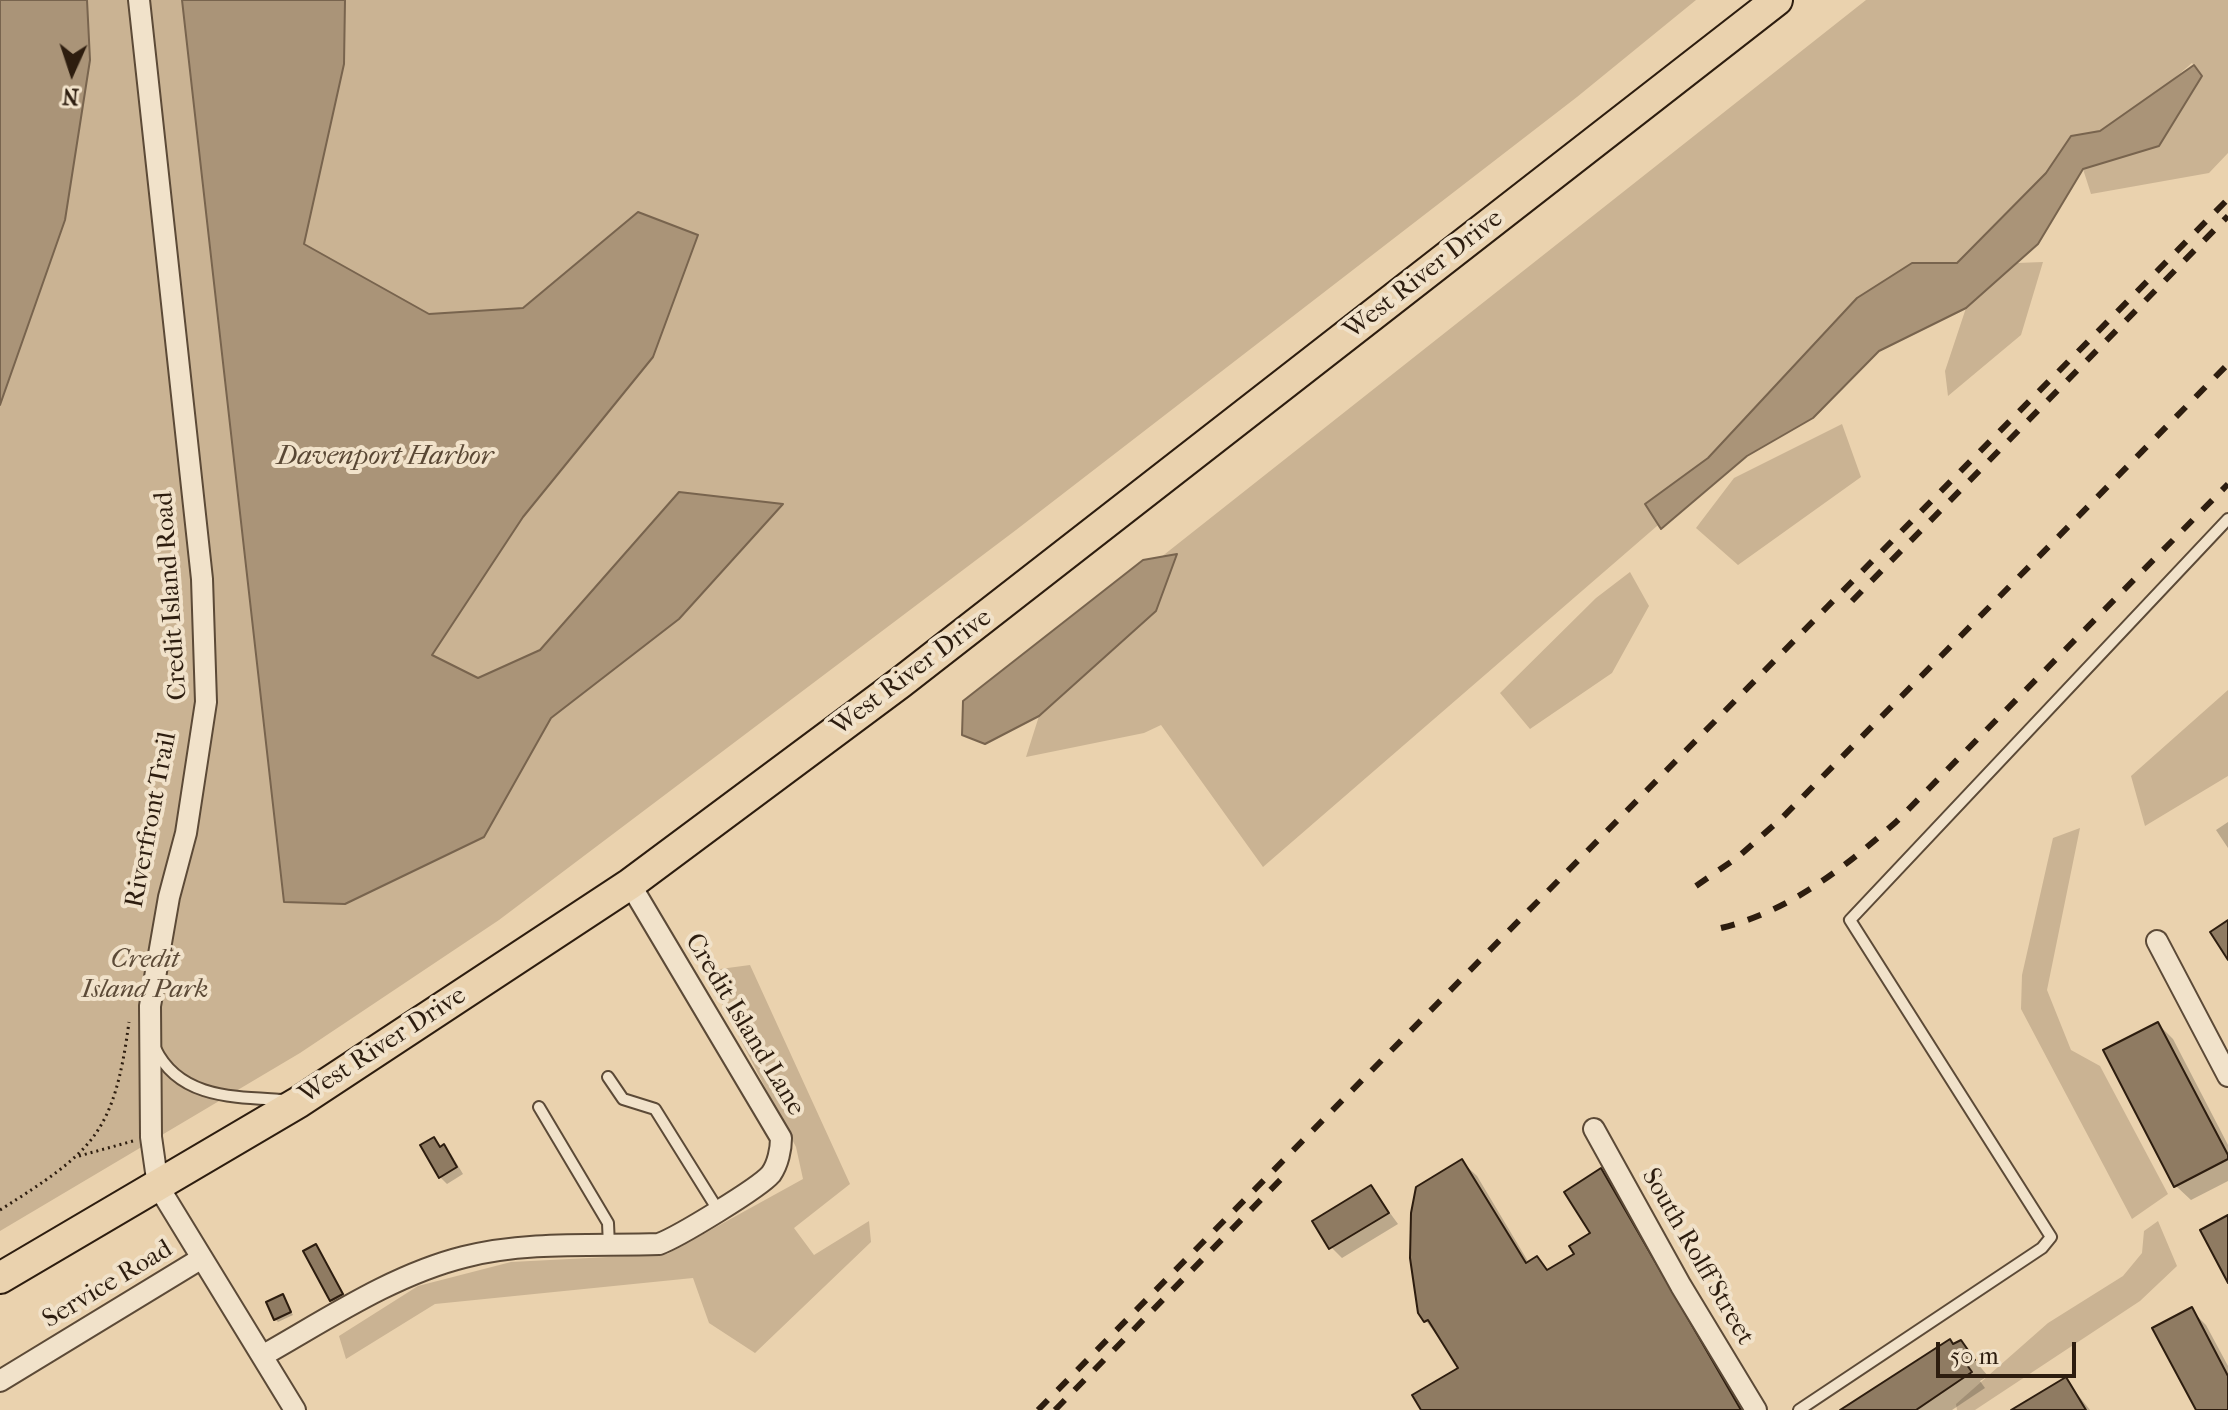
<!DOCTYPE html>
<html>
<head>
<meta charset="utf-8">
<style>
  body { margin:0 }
  #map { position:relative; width:2228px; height:1410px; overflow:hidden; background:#ead2ae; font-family:"IM FELL French Canon",serif }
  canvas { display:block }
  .north { position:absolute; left:32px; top:32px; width:80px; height:80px; -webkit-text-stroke:6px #f1e2ca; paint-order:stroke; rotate:183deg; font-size:22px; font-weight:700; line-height:32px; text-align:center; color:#2d1d0f }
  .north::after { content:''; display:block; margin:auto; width:28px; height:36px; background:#2d1d0f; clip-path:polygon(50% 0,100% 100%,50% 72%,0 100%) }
  .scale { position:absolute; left:1936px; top:1342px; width:140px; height:36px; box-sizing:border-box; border:4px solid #2d1d0f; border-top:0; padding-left:10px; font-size:24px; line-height:28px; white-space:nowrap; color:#2d1d0f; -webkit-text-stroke:6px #f1e2ca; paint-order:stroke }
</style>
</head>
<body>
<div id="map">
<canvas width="2228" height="1410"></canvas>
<div class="north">N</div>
<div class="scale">50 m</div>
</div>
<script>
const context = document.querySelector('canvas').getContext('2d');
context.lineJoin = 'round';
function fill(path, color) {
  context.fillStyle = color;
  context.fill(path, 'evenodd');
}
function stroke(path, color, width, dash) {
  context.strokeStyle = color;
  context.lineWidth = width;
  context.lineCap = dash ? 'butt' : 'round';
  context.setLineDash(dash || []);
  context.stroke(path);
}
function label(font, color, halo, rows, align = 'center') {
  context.font = font + ' "IM FELL French Canon",serif';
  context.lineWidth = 8;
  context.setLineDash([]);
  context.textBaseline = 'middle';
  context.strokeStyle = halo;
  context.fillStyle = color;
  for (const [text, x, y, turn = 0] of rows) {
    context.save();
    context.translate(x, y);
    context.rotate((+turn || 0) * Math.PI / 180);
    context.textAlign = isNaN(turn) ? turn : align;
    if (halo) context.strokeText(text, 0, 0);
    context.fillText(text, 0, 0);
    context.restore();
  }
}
fill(new Path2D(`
  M87,0H182L284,901L484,837L551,718L679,619L783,504L679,492L540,650L478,678L431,655L523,517L638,213L523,308L429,315L303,244L344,64L345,0H1696L1577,97L1016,530L499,920L300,1053L0,1231V405Z
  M1866,0H2228V153L2209,173L2091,194L2083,169L2159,146L2202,76L2192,63L1263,867L1161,725L1144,733L1026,757L1039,716L1109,653L1084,618Z
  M2043,262L2021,335L1948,396L1945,371L1966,308L2017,263Z
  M1842,424L1861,477L1738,565L1696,528L1734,478Z
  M1630,572L1649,606L1612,673L1530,729L1500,693L1596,598Z
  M2228,690V776L2145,826L2131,776Z
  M2080,828L2047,990L2071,1050L2100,1066L2168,1194L2132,1219L2021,1009L2022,975L2053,838Z
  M750,965L850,1184L794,1228L814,1255L869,1221L871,1242L755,1353L709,1323L693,1278L435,1304L346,1359L339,1336L418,1286L511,1262L667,1254L803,1179L796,1147L705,971Z
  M2158,1221L2177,1266L2140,1301L1975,1410H1957L1956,1404L2048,1323L2123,1276L2142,1253L2144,1231Z`), '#cab393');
const water = new Path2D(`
  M0,0H87L90,60L65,220L0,405Z
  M182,0H345L344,64L304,244L429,314L523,308L638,212L698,235L653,357L523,517L432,655L478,678L540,650L679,492L783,504L679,619L551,718L484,837L345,904L284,902Z
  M2194,65L2202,76L2159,146L2083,169L2038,244L1966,308L1879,351L1813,418L1747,456L1661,529L1645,504L1708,458L1857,298L1912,263H1957L2046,173L2071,136L2100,131Z
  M1177,554L1156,611L1039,716L985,744L962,735L963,701L1143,560Z`);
fill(water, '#aa9478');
stroke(water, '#78644e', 2);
fill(new Path2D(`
  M2228,822V848L2216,830Z
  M2158,1024L2173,1039L2228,1145V1181L2191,1200L2176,1186Z
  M434,1140L451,1154L463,1174L447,1184L440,1177Z
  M1462,1162L1477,1176L1529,1263L1536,1259L1549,1271L1576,1254L1593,1234L1600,1170L1615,1185L1746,1410H1423L1461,1368L1426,1321Z
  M1371,1187L1398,1224L1342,1258L1331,1247Z
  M315,1247L348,1301L339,1307L332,1300Z
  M283,1297L293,1315L278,1322L275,1319Z
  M2191,1310L2206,1325L2228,1366V1410H2198Z
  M1960,1343L1988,1376L1980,1381L1985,1388L1952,1410H1843Z
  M2066,1380L2090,1410H2015Z`), '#0003');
const building = new Path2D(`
  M2228,920V960L2210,932Z
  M2158,1022L2228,1155V1159L2174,1187L2103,1050Z
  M434,1137L440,1147L444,1144L457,1167L439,1178L420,1145Z
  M1462,1159L1526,1263L1537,1256L1547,1270L1574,1254L1569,1246L1590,1233L1564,1192L1601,1168L1741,1410H1421L1412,1395L1458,1368L1428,1320L1424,1322L1418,1313L1410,1258L1411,1213L1416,1187Z
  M1371,1185L1389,1213L1329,1249L1312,1221Z
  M2228,1215V1283L2200,1230Z
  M316,1244L343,1294L330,1301L303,1251Z
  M283,1294L291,1312L274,1320L266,1302Z
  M2192,1307L2228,1376V1410H2196L2152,1328Z
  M1950,1339L1953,1344L1961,1340L1975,1360L1967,1365L1972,1372L1916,1410H1840Z
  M2066,1377L2086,1410H2011Z`);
fill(building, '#8f7b62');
stroke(building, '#2d1d0f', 2);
const service = new Path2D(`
  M155,1048C179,1099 235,1097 284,1100
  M608,1077L623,1099L655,1109L718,1210
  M539,1107L608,1223L609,1246
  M1799,1410L2042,1248L2051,1237L1850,920L2228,519`);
const minor = new Path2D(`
  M139,0L202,579L206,702L186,833L169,897L150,1006L151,1137L158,1186L295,1410
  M2157,941L2228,1076
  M1594,1129L1681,1286L1756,1410
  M262,1356C326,1320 392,1275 464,1257C526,1241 596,1246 659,1244C678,1237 759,1188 771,1174C778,1164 781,1149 781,1138L630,884
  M0,1381L202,1258`);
const primary = new Path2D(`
  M0,1278L299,1102L630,884L900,683L1777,0`);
stroke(service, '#5c4a37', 14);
stroke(minor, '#5c4a37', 24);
stroke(primary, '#2d1d0f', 34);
stroke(new Path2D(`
  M79,1156L133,1141
  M0,1210C93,1151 114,1135 129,1022`), '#2d1d0f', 3, [2, 4]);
stroke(service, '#f1e2ca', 10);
stroke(minor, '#f1e2ca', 20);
stroke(primary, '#ead2ae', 30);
stroke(new Path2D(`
  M1852,601L2228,216
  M1696,886L1738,857L1783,817L2228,364
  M1721,928C1790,911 1844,868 1896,822L2228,484
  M1038,1410L2228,199
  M1055,1410L1290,1170`), '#2d1d0f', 6, [14, 14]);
label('26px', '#2d1d0f', '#f1e2ca', [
  ["West River Drive",1424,275,-38],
  ["Credit Island Road",172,596,-94],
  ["West River Drive",912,673,-37],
  ["Riverfront Trail",152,820,-79],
  ["Credit Island Lane",744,1025,59],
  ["West River Drive",383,1046,-33],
  ["South Rolff Street",1697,1257,60],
  ["Service Road",108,1285,-31]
]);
label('italic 26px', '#5c4a37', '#f1e2ca', [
  ["Credit",145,961],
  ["Island Park",145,991]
]);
label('italic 28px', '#594734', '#f1e2ca', [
  ["Davenport Harbor",385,457]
]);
</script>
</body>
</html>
